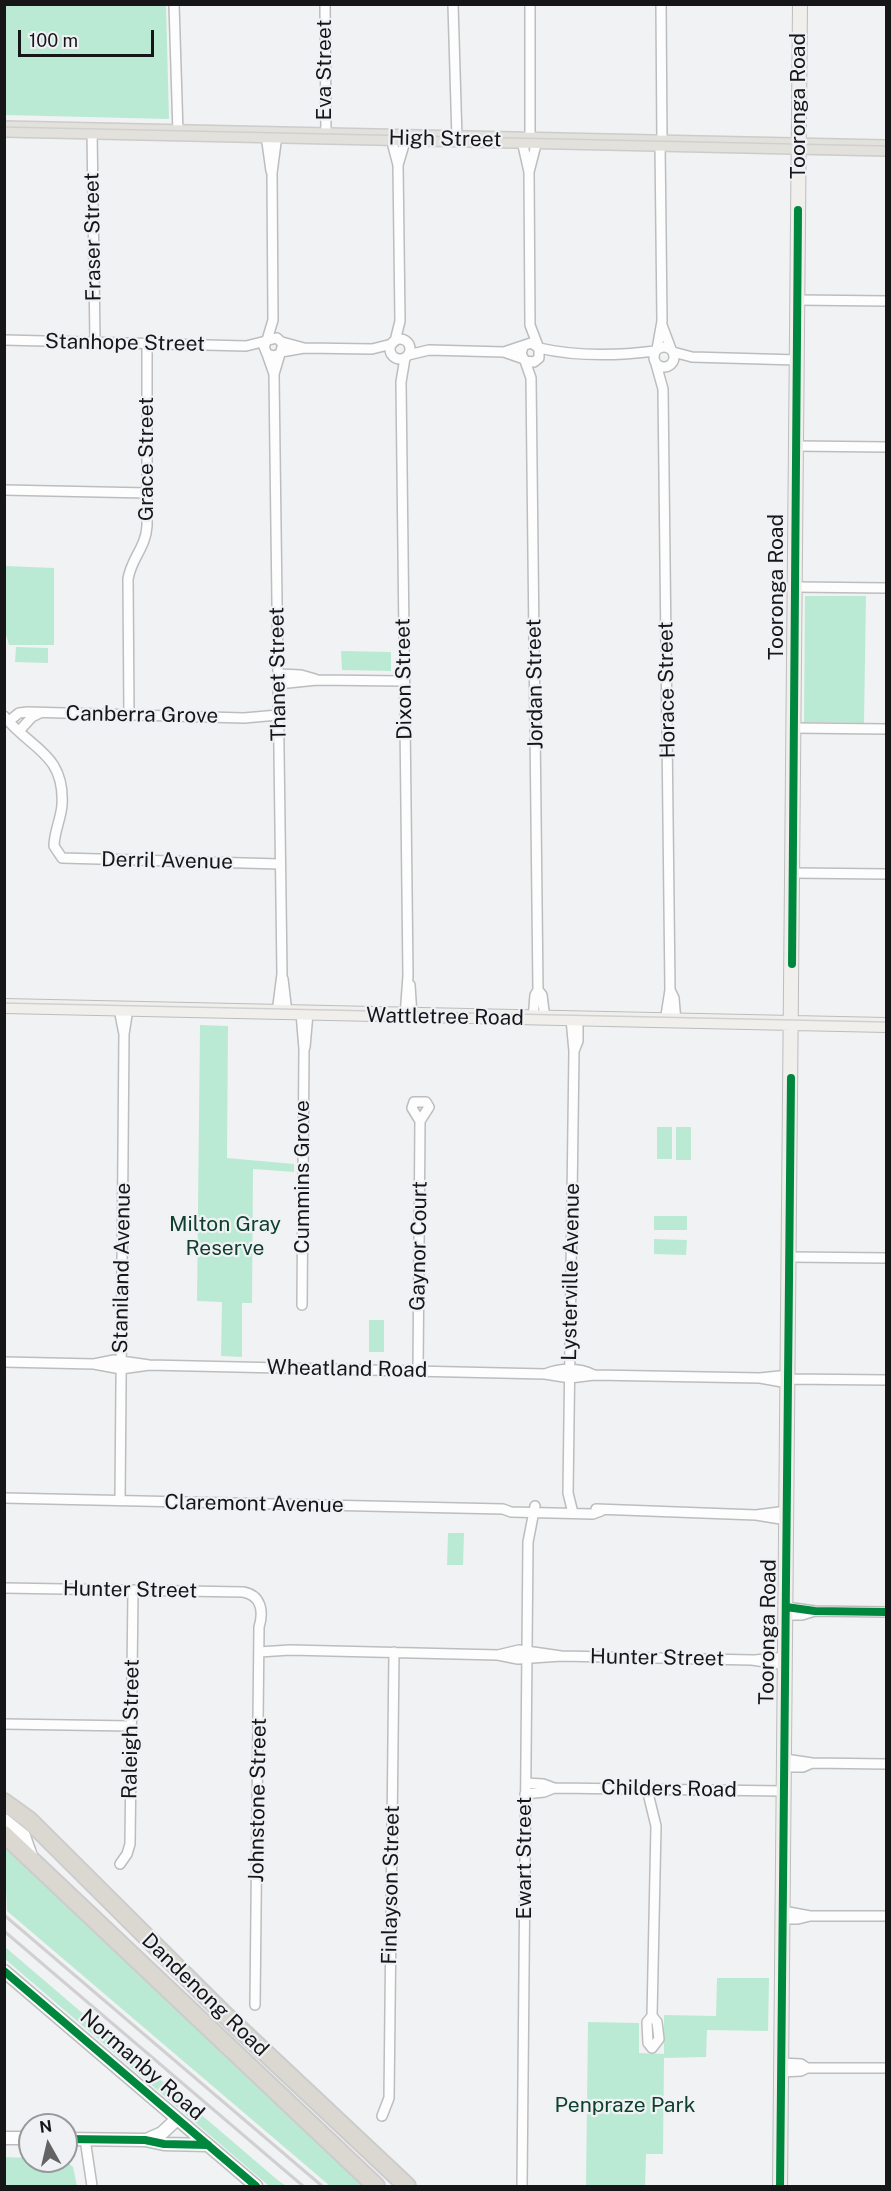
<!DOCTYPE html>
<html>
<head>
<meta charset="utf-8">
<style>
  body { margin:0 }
  #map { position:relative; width:891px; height:2191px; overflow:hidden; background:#f1f2f4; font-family:"Public Sans",sans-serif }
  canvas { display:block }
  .frame { position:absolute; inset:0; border:6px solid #161618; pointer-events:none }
  .north { position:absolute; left:18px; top:2113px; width:60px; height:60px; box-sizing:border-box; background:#f0f1f5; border:2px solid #99999d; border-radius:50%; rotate:352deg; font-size:16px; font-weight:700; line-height:24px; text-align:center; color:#161618 }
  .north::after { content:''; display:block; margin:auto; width:21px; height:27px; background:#636365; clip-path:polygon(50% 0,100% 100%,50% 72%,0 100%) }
  .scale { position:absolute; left:18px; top:30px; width:136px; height:27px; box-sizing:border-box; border:3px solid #161618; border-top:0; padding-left:8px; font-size:18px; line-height:21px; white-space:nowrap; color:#161618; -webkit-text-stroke:4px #f0f1f5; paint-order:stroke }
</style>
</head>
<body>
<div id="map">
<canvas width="891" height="2191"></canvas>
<div class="frame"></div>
<div class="north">N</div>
<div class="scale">100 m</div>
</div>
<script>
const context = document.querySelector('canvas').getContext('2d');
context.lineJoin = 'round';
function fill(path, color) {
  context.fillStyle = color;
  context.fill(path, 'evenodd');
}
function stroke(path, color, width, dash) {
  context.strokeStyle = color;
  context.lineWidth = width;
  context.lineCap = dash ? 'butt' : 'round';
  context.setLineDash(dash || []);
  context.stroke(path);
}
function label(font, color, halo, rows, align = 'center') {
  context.font = font + ' "Public Sans",sans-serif';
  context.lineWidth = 4.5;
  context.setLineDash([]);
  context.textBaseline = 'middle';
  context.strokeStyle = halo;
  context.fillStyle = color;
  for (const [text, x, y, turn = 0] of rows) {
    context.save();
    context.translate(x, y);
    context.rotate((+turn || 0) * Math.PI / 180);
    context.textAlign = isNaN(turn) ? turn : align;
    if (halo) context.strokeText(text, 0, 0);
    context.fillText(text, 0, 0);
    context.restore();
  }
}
fill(new Path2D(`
  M5,4L166,5L169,119L5,115Z
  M5,566L54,568V645H9L5,631Z
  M805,596H866L864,723L804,722Z
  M16,647L48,648V663L15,662Z
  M341,651L391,652V671L342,670Z
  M200,1025L228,1026L227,1158L294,1164V1172L253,1169L252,1303H242V1357L221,1356L222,1302L197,1301Z
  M657,1127H672V1159H657Z
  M676,1127H691V1160H676Z
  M654,1216H687V1230H654Z
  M654,1239L687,1240L686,1255L654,1254Z
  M369,1320H384V1352H369Z
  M448,1533H464L463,1565H447Z
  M4,1845L366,2186H330L7,1911Z
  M4,1946L280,2182L287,2186H269L5,1959Z
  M717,1978H769L768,2031L707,2030L706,2057L664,2058L663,2154H646L645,2186H586L588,2022L639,2023V2053L664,2054V2015L716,2016Z
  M5,2157L30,2158V2161H66L73,2167L77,2186H5Z`), '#bbead4');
const minor = new Path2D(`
  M174,4L178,133
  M325,4L326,136
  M453,4L457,139
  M661,4L662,144
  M92,131L95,342
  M266,135L271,171
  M391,138L398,165L400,321L395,341
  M522,141L529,172
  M530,141V4
  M537,141L529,172L530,325L538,346
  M398,165L406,138
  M797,300L886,301
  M662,325L671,349
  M390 349a10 10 0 1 1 20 0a10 10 0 1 1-20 0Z
  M4,340L246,346L266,341
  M267,340L273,320L272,173L277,135
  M282,342L304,348
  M654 357a10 10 0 1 1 20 0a10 10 0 1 1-20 0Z
  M539,348C578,357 616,356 655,351
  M657,349L662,321L660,144
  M281,352L304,348L372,349L392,344
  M504,352L531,343L539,348V358L534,362L525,361L521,354L523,347
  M673,352L692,357L797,360
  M267,354L274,374L275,453L282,974L277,1013
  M408,355L429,350L504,352L524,359
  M525,361L531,378L538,990L535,995L533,1019
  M656,364L663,389L670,990L665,1022
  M274,374L283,344L277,338L267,340L264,347L267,354L274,356L280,354
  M796,446L886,447
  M4,490L147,493
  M795,587L886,588
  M278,674L301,675L315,679
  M278,684L317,680L404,681
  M129,715L128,579C131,559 146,547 147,526V343
  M4,716C30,749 65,753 62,805C61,819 54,832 54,846L62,858L280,864
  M9,721L19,713L28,712L244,718L278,715
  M794,728L886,729
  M19,731L32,717L40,713
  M793,873L886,874
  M283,979L287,1013
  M410,985L412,1016
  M538,990L542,995L545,1019
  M670,990L674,998L676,1022
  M119,1009L124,1034
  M301,1013L304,1049L302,1305
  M405,1016L408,976L401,382L405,358
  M571,1019L574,1051L568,1493L573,1513
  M305,1047L308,1013
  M574,1051L578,1041V1020
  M790,1257L886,1258
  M4,1362L94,1364L114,1360L149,1365L545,1374L570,1378L594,1375L760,1378L789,1375
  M94,1364L121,1369L149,1365
  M418,1371L420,1121L412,1108L414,1102H426L429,1107L420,1121
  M545,1374C560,1368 578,1367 594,1375
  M760,1378L788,1383
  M788,1379L886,1380
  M4,1498L503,1509L511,1512L593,1514L601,1511
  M120,1501L124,1034L128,1009
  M596,1509L756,1515L787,1520
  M756,1515L787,1511
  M4,1588L243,1592C261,1595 264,1611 259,1627L255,2005
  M786,1607L815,1611L886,1612
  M786,1615H802L815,1611
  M259,1652L290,1650L498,1655L519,1650L561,1656
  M498,1655L518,1659L561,1656L752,1660L786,1665
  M755,1660L786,1657
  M4,1724L131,1726
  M785,1759L812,1763L886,1764
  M785,1767H803L812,1763
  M526,1783L543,1784L554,1788L784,1791
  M647,1789L656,1826L652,2016L647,2022L648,2043L652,2048L659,2039L657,2022L652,2016
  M525,1794L544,1792L554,1788
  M120,1864L127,1854L130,1844L133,1591
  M783,1911L810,1916
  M783,1919H798L810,1916H886
  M781,2063L801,2064L807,2068
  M781,2072L801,2071L807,2068H886
  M382,2116L389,2098L394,1652
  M85,2139L92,2186
  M522,2186L528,1542L535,1506`);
const tertiary = new Path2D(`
  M4,1820L24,1836L32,1859
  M4,1971L256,2186
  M4,2138H30
  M66,2139L145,2140L164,2144L208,2145
  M146,2140L162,2133L177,2119`);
const secondary = new Path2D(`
  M4,1006L886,1025
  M780,2186L800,4`);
const primary = new Path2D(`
  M4,129L886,148`);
const trunk = new Path2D(`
  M4,1802L29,1820L224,2014L407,2186
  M4,1834L376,2186`);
stroke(minor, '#bcbdbe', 12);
stroke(tertiary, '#bcbdbe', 15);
stroke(secondary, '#bcbdbe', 16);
stroke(primary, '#cccccd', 18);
stroke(trunk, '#cccccd', 20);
stroke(minor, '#fdfdfd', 9);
stroke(tertiary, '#fdfdfd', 12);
stroke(secondary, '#f0efec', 14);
stroke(primary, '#e3e1db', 15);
stroke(trunk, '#dad8d0', 16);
stroke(new Path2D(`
  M4,127L886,146
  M4,1003L886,1022`), '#d0d0d1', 1.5);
stroke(new Path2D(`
  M4,1915L322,2186
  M4,1931L303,2186`), '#d0d0d1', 3);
stroke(new Path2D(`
  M792,964L798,210
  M786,1607L815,1611L886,1612
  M4,1971L256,2186
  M66,2139L145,2140L164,2144L208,2145
  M780,2186L791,1078`), '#00873e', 8);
label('21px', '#161618', '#f0f1f5', [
  ["Eva Street",325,70,-90],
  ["Tooronga Road",799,106,-90],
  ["High Street",445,139,1],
  ["Fraser Street",93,237,-91],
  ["Stanhope Street",125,343,1],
  ["Grace Street",147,459,-90],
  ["Tooronga Road",777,587,-90],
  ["Thanet Street",278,674,-91],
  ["Dixon Street",404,679,-91],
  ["Jordan Street",535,684,-91],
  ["Horace Street",667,690,-91],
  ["Canberra Grove",142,715,1],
  ["Derril Avenue",167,861,1],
  ["Wattletree Road",445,1017,1],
  ["Cummins Grove",303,1177,-90],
  ["Gaynor Court",419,1246,-89],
  ["Staniland Avenue",122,1268,-89],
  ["Lysterville Avenue",571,1272,-89],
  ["Wheatland Road",347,1369,1],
  ["Claremont Avenue",254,1504,1],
  ["Hunter Street",130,1590,1],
  ["Tooronga Road",768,1632,-89],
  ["Hunter Street",657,1658,1],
  ["Raleigh Street",131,1729,-89],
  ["Childers Road",669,1789,1],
  ["Johnstone Street",258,1800,-89],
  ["Ewart Street",525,1858,-90],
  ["Finlayson Street",391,1885,-89],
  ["Dandenong Road",205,1995,44],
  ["Normanby Road",142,2065,41]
]);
label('21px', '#0f402b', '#f0f1f5', [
  ["Milton Gray",225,1225],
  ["Reserve",225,1249],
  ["Penpraze Park",625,2106]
]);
</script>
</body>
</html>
